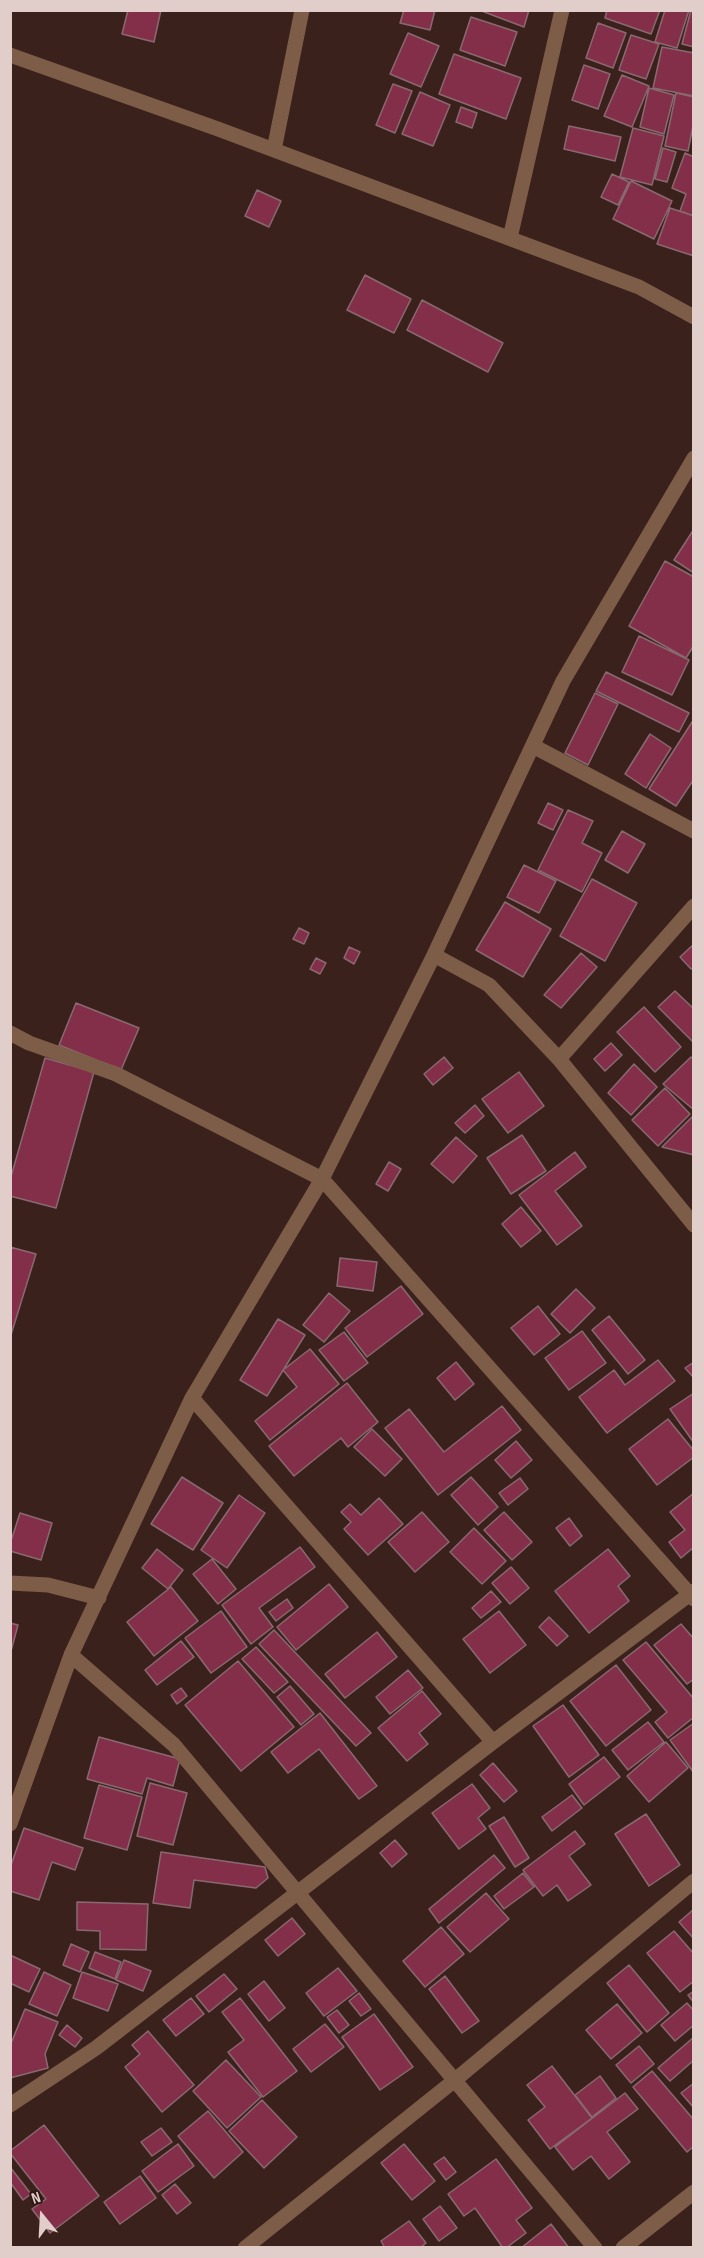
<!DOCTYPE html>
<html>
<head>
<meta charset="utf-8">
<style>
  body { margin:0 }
  #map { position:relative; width:704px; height:2258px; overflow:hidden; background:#3b211c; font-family:"Sofia Sans Condensed",sans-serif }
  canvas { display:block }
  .frame { position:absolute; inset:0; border:12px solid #e1cecb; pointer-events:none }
  .north { position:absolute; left:12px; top:2186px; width:60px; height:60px; -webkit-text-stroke:4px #311713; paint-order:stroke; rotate:342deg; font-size:16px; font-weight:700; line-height:24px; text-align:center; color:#e1cecb }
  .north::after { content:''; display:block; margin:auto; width:21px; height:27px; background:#e1cecb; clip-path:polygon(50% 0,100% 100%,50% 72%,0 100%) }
</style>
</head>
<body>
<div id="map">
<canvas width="704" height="2258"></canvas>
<div class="frame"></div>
<div class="north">N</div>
</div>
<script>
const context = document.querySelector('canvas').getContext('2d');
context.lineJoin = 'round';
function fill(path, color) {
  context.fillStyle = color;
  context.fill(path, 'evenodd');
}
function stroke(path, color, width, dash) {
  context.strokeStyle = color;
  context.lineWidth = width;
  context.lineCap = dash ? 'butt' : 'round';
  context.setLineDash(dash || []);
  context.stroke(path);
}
const building = new Path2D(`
  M128,10H161L154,42L122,34Z
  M404,10H435L430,30L400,23Z
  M479,10H529L524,27Z
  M607,10H660L651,34L605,18Z
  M665,10H689L677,48L655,42Z
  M691,10H694V47L682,44Z
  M471,17L517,32L505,66L460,50Z
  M598,23L626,33L613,68L586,58Z
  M408,33L439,46L421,87L390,74Z
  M631,35L659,44L646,79L619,70Z
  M662,47L694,53V96L653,88Z
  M454,54L521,78L506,119L439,94Z
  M584,65L610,74L598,109L572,100Z
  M622,75L649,86L632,127L604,116Z
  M393,84L412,91L395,133L376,125Z
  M649,88L674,95L664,134L640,127Z
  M420,92L450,105L433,146L402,134Z
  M676,93L694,97V121L688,151L665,146Z
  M461,107L477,113L472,128L456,122Z
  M569,126L621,137L615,161L564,149Z
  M633,128L664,136L652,185L620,177Z
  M663,148L676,152L667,182L655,179Z
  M685,153L694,157V216L680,211L686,194L672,188Z
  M612,174L629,182L618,205L601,197Z
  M631,181L672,201L654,239L613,219Z
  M257,190L281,201L269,227L245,216Z
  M670,208L694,216V256L657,244Z
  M365,275L411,299L394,333L347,310Z
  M422,300L503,343L488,372L407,330Z
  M694,529V573L674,560Z
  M665,561L694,577V645L686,658L629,626Z
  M639,636L689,660L672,695L622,672Z
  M606,672L689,713L679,732L596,691Z
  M595,693L618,704L588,765L565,753Z
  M694,719V779L676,806L649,789Z
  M650,734L671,748L646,788L625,774Z
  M548,803L563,810L553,830L538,823Z
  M568,810L593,821L582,843L602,853L582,892L538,870Z
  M622,831L645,844L628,873L605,860Z
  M524,865L556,881L539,913L507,897Z
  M592,879L637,903L605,961L560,936Z
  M505,902L551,929L523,977L476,950Z
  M299,928L309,933L304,944L293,939Z
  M694,944V967L691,969L680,957Z
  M349,947L360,952L354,964L344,958Z
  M581,953L597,967L561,1008L544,995Z
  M316,958L326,963L320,974L310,969Z
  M675,991L694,1009V1043L658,1007Z
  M76,1003L139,1028L121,1070L59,1045Z
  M644,1007L681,1047L655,1072L617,1032Z
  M611,1043L622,1055L605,1071L594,1059Z
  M444,1057L453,1068L433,1085L424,1074Z
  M691,1057L694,1059V1110L663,1084Z
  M45,1058L94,1072L56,1208L10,1196V1180Z
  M634,1064L657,1087L631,1115L608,1093Z
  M519,1072L544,1106L508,1133L482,1099Z
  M665,1088L690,1114L658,1146L632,1120Z
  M475,1105L484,1116L465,1133L455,1123Z
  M694,1115V1155L662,1147Z
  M522,1135L546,1171L511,1194L487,1158Z
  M456,1137L477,1156L453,1183L431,1164Z
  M575,1152L586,1167L555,1191L582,1226L557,1245L519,1195Z
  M389,1162L401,1169L388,1191L376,1184Z
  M521,1207L541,1231L521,1247L502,1224Z
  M10,1247L36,1254L10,1338Z
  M340,1258L377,1262L373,1291L337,1286Z
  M401,1286L423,1314L367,1357L345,1328Z
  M576,1289L595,1308L570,1333L551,1314Z
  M329,1293L350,1311L324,1342L303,1325Z
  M538,1306L560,1334L534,1355L511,1328Z
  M609,1316L645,1360L628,1374L592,1330Z
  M278,1319L305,1335L267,1396L240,1380Z
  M582,1331L606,1363L569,1390L545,1358Z
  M344,1332L368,1363L344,1381L319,1350Z
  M310,1349L339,1384L270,1440L255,1421L297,1387L283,1370Z
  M658,1360L675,1381L607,1433L579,1397L614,1370L625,1385Z
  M456,1362L474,1384L455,1400L437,1378Z
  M694,1362V1378L685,1368Z
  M347,1383L378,1422L348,1447L341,1438L294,1476L269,1446Z
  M694,1393V1443L670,1409Z
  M502,1406L521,1430L438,1495L385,1428L409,1409L444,1452Z
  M668,1419L694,1451V1457L657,1485L629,1449Z
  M372,1429L402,1459L385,1476L354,1447Z
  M516,1441L532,1460L511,1478L495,1460Z
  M182,1477L223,1503L193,1550L151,1524Z
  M471,1477L498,1507L478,1525L451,1495Z
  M520,1478L528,1489L508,1505L499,1493Z
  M694,1493V1547L681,1558L669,1542L685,1530L670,1512Z
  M239,1495L265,1513L227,1568L201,1550Z
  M379,1498L403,1524L368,1555L344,1529L351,1522L341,1512L350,1504L361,1515Z
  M422,1512L449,1542L415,1572L388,1542Z
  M504,1512L532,1542L512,1560L484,1530Z
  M20,1513L52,1523L41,1560L10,1551V1544Z
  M569,1518L582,1536L570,1546L556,1528Z
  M474,1528L506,1561L482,1584L450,1552Z
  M300,1547L315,1567L259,1608L273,1627L251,1644L222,1605Z
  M157,1549L183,1570L168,1589L142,1568Z
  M608,1549L630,1576L618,1586L629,1601L589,1633L555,1591Z
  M212,1559L236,1589L218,1604L193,1574Z
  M511,1567L529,1588L510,1604L492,1583Z
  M329,1584L348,1607L296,1650L277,1627Z
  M171,1587L198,1621L154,1656L127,1622Z
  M491,1591L501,1602L481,1618L472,1608Z
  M287,1599L293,1608L276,1621L269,1612Z
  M221,1611L247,1647L211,1673L185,1638Z
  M499,1611L526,1645L490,1673L463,1639Z
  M549,1617L568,1636L557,1646L539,1627Z
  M10,1623L18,1625L10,1655Z
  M681,1624L694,1639V1679L687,1684L654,1645Z
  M274,1630L371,1733L356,1746L259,1644Z
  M377,1632L397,1657L345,1698L325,1674Z
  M181,1641L194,1657L157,1685L145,1670Z
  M646,1642L694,1699V1717L668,1738L655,1722L667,1712L623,1660Z
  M256,1647L288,1682L274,1693L242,1659Z
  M238,1661L294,1727L241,1771L185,1705Z
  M616,1665L651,1710L606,1746L570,1701Z
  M408,1670L423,1688L390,1714L376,1697Z
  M290,1686L314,1714L301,1725L277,1697Z
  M181,1688L187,1696L177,1704L171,1695Z
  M422,1691L441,1714L419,1733L428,1744L407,1761L378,1728Z
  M563,1705L599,1755L569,1777L533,1726Z
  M320,1713L377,1786L359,1799L319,1749L288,1773L271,1752Z
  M648,1722L664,1742L628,1770L612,1750Z
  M694,1723V1773L670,1740Z
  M99,1737L180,1759L173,1786L147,1778L142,1794L87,1779Z
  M666,1742L688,1768L649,1802L627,1776Z
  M604,1757L620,1777L584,1805L569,1784Z
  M493,1763L517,1791L504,1802L480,1775Z
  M150,1783L187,1793L173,1845L137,1836Z
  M472,1784L490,1808L478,1818L486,1829L459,1849L432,1813Z
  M99,1785L142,1797L127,1850L84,1838Z
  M572,1795L582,1808L552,1831L542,1817Z
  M646,1814L680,1865L649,1886L615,1834Z
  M504,1817L529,1858L515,1867L489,1826Z
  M24,1828L83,1848L75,1870L52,1862L39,1900L10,1891V1868Z
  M575,1831L585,1844L569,1856L591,1885L568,1901L557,1885L543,1896L523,1870Z
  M395,1840L407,1854L392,1867L380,1853Z
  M161,1852L265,1867L268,1878L256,1888L194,1880L190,1908L153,1903Z
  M494,1855L505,1868L439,1923L429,1909Z
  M523,1873L534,1887L504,1909L494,1896Z
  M486,1893L509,1919L470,1952L447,1927Z
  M77,1902L148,1904L146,1950L100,1949V1931L77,1930Z
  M694,1909V1939L679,1922Z
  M292,1918L305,1934L278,1956L265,1940Z
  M441,1927L464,1954L425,1987L403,1961Z
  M674,1931L694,1954V1981L680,1992L647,1953Z
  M71,1944L89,1952L80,1972L63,1965Z
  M95,1952L121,1962L115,1979L89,1968Z
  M10,1955L40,1969L29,1992L10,1983Z
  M124,1960L151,1971L143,1991L116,1980Z
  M629,1965L669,2013L647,2032L607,1983Z
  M338,1968L357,1991L324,2016L306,1993Z
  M44,1972L71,1985L57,2016L29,2004Z
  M82,1972L118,1984L108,2011L73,1998Z
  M224,1974L237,1989L209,2012L196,1996Z
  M445,1976L479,2021L462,2033L429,1989Z
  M264,1981L285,2008L269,2021L248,1994Z
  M694,1991V2003L688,1995Z
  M359,1993L371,2009L361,2016L349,2001Z
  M191,1998L204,2014L176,2036L163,2020Z
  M240,1998L297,2071L263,2097L228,2052L244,2040L222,2012Z
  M687,2003L694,2011V2025L675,2041L661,2025Z
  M617,2004L642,2033L611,2059L586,2030Z
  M25,2009L58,2022L45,2054L48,2068L10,2078V2046Z
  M337,2010L349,2025L339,2033L327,2017Z
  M374,2014L413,2067L380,2090L342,2037Z
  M325,2024L344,2047L311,2072L293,2049Z
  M67,2025L82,2038L75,2047L59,2035Z
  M148,2031L194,2085L162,2112L125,2067L140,2054L132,2045Z
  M694,2037V2060L670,2081L658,2068Z
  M639,2046L654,2064L631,2083L616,2065Z
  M226,2060L261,2097L227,2128L193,2091Z
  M552,2066L592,2118L550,2149L528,2120L545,2107L527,2085Z
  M652,2071L694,2120V2146L687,2152L633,2087Z
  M600,2076L616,2098L592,2117L575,2095Z
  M694,2083V2108L681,2093Z
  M625,2093L638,2109L607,2132L630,2162L609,2179L591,2156L573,2170L555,2147Z
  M262,2100L297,2137L264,2168L229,2131Z
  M208,2111L243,2152L214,2178L178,2136Z
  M44,2125L99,2196L50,2233L32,2209L46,2199L10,2153V2151Z
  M161,2128L172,2142L152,2156L141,2142Z
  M178,2144L194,2166L158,2192L142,2171Z
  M404,2144L435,2181L412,2200L381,2163Z
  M444,2157L456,2172L446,2180L434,2164Z
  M496,2159L532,2208L516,2220L526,2233L506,2248H503L475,2208L464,2216L448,2194Z
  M10,2167L31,2194L23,2200L10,2182Z
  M140,2176L156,2198L120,2224L104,2202Z
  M175,2184L191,2203L177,2214L162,2195Z
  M440,2206L457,2228L439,2241L423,2219Z
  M409,2221L426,2243L420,2248H385L381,2241Z
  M551,2224L569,2248H521Z`);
fill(building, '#842f4a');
stroke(building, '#896970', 1.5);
stroke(new Path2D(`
  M10,55L218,129L639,287L694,317
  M274,150L302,10
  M510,238L562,10
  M533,746L694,831
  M434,955L489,985L559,1059L694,1225
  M10,1033L29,1043L116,1074L322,1179L694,1599
  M559,1059L694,906
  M192,1398L493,1742
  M10,1583L48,1585L99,1598
  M71,1655L174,1745L595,2248
  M10,1824L71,1655L192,1398L322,1179L434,955L563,681L694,458
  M10,2105L96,2048L493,1742L694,1591
  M245,2248L455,2080L694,1881
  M623,2248L694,2192`), '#7d5d47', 15);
</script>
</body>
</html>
